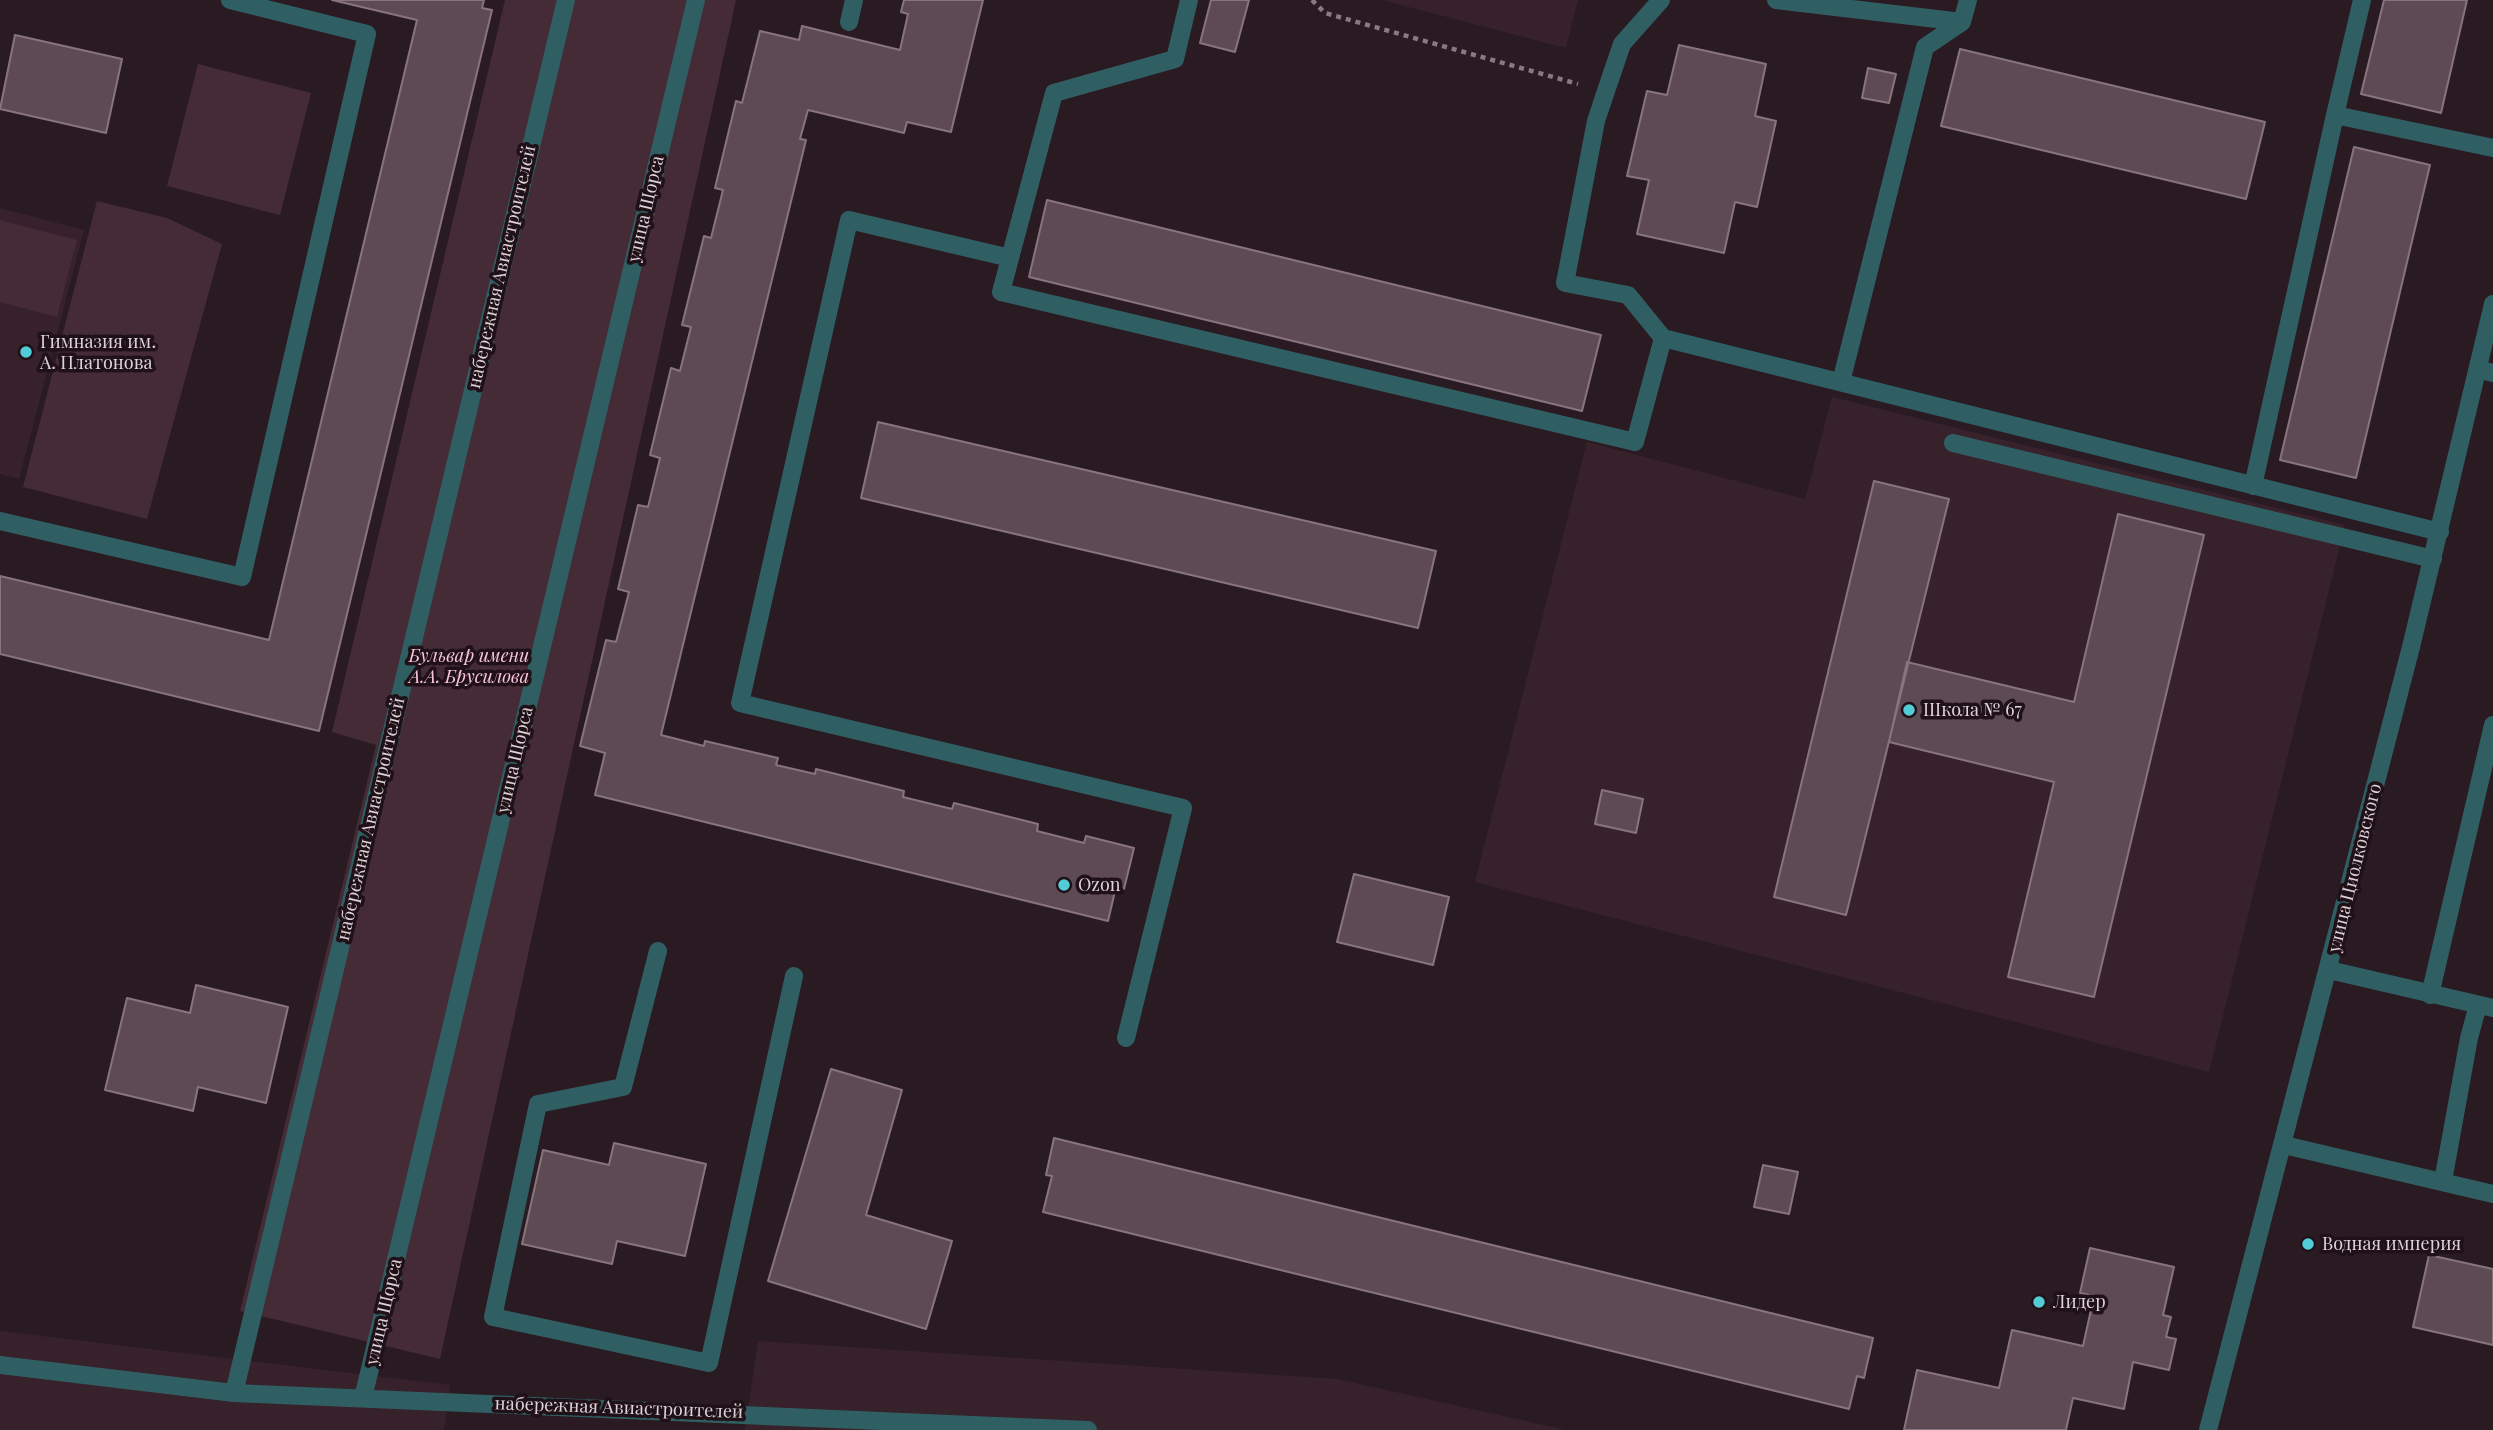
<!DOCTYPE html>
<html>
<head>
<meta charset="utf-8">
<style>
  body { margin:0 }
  canvas { display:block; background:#2a1a21 }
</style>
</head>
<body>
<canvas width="2493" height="1430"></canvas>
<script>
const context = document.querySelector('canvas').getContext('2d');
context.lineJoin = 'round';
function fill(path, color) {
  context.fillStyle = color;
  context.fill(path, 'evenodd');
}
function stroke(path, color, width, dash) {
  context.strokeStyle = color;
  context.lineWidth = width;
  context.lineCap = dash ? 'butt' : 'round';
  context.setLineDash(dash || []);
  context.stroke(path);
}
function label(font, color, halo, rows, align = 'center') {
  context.font = font + ' "Playfair Display",serif';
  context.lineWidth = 7;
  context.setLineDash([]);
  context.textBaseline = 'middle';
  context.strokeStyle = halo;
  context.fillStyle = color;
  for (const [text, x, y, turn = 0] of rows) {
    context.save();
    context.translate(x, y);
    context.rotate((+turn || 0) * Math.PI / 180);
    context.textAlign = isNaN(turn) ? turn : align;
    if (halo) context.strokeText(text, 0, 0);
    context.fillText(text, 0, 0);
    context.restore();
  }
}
fill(new Path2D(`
  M1382,0H1578L1566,48Z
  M0,208L84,230L19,479L0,474Z
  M1832,397L2345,525L2209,1072L1475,882L1587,442L1805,499Z
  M0,1331L450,1385L444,1430H0Z
  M758,1341L1337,1379L1566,1430H745Z`), '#37212b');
fill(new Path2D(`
  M505,0H736L440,1359L240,1311L376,745L332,732Z
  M198,64L311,93L280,215L167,186Z
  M97,201L167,218L222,244L147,519L23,487Z
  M0,220L77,240L57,317L0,302Z`), '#442b36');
const building = new Path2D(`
  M332,0H484L482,8L492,10L319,731L0,654V576L269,640L417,20Z
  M904,0H983L951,132L907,122L904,133L808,110L800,139L806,140L661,735L704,746L705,741L778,758L776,765L815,774L816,769L904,791L903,797L952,809L954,803L1038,824L1037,831L1084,843L1086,836L1134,848L1124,889L1116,887L1108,921L595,795L605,753L580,746L606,640L616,642L629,592L618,589L638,505L648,507L660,458L650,455L671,368L680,371L691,327L682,325L704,236L711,238L723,190L715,188L736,101L742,103L760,31L799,40L802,26L900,50L908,14L901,12Z
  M1211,0H1249L1235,52L1200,43Z
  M2384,0H2467L2441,113L2361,94Z
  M15,35L122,59L106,133L0,109Z
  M1679,45L1766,64L1755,116L1776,121L1757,207L1735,202L1724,253L1637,234L1649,180L1627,176L1647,91L1667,95Z
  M1960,49L2265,122L2246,199L1941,126Z
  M1868,68L1896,74L1889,103L1862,98Z
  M2354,147L2430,165L2356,478L2280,460Z
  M1047,200L1601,335L1582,411L1029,277Z
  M878,422L1436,551L1418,628L861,498Z
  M1874,481L1949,499L1846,915L1774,897Z
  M2118,514L2204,535L2094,997L2008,977L2054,782L1889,742L1907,662L2074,702Z
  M1602,790L1643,799L1636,833L1595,824Z
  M1354,874L1449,897L1433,965L1337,942Z
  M196,985L288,1007L266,1103L198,1087L193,1111L105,1090L127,998L190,1013Z
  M831,1069L902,1090L866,1215L952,1241L926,1329L768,1281Z
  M1054,1138L1873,1338L1864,1378L1857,1376L1849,1409L1043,1212L1052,1176L1046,1175Z
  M614,1143L706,1164L685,1256L617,1241L612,1264L522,1244L543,1150L609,1165Z
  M1763,1165L1798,1172L1789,1214L1754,1207Z
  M2090,1248L2174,1267L2163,1315L2171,1317L2166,1337L2176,1339L2169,1370L2133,1362L2124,1409L2073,1398L2066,1430H1904L1917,1370L1999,1388L2012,1330L2083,1346L2094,1296L2080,1293Z
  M2429,1255L2493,1269V1345L2413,1327Z`);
fill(building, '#5d4a52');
stroke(building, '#88747c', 2);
stroke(new Path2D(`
  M1312,0L1325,13L1578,84`), '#887a80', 4.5, [5, 5]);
stroke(new Path2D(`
  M1189,0L1175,59L1054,93L1001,292L1635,442L1663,338
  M1661,0L1622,44L1606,91L1596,121L1565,283L1628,295L1663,338L2440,532
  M1776,0L1962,22
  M2362,0L2335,115L2493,148
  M849,22L854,0
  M1010,258L849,220L740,703L1183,808L1126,1038
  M2478,369L2493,373
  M1841,382L1925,47L1962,22L1968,0
  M1953,443L2433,559
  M2253,486L2335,115
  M0,521L242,577L367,34L230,0
  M658,951L623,1087L538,1104L493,1317L709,1363L794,976
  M2329,970L2493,1008
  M2430,995L2493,725
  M2284,1145L2493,1194
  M2443,1181L2469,1038L2478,1005`), '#305f63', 18);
stroke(new Path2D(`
  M0,1365L234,1393L1088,1430
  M234,1393L566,0
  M363,1398L696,0
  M2208,1430L2411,647L2493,304`), '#305f63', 18);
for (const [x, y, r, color] of [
  [26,352,7,"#52ccd6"],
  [1909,710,7,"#52ccd6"],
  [1064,885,7,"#52ccd6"],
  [2308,1244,7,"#52ccd6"],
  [2039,1302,7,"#52ccd6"]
]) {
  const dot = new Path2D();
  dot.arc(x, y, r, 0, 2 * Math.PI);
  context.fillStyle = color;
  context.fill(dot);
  stroke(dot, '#201118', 2.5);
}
label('18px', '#ddd2d7', '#201118', [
  ["улица Щорса",646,209,-77],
  ["набережная Авиастроителей",502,267,-77],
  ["улица Щорса",515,760,-77],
  ["набережная Авиастроителей",371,819,-77],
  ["улица Циолковского",2355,868,-76],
  ["улица Щорса",384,1312,-77],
  ["набережная Авиастроителей",619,1408,2]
]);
label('18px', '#ddd2d7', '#201118', [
  ["Гимназия им.",40,342],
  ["А. Платонова",40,363],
  ["Школа № 67",1923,710],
  ["Ozon",1078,885],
  ["Водная империя",2322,1244],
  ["Лидер",2053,1302]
], 'left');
label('italic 18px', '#f9c5dc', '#201118', [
  ["Бульвар имени",469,656],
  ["А.А. Брусилова",469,677]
]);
</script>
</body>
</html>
